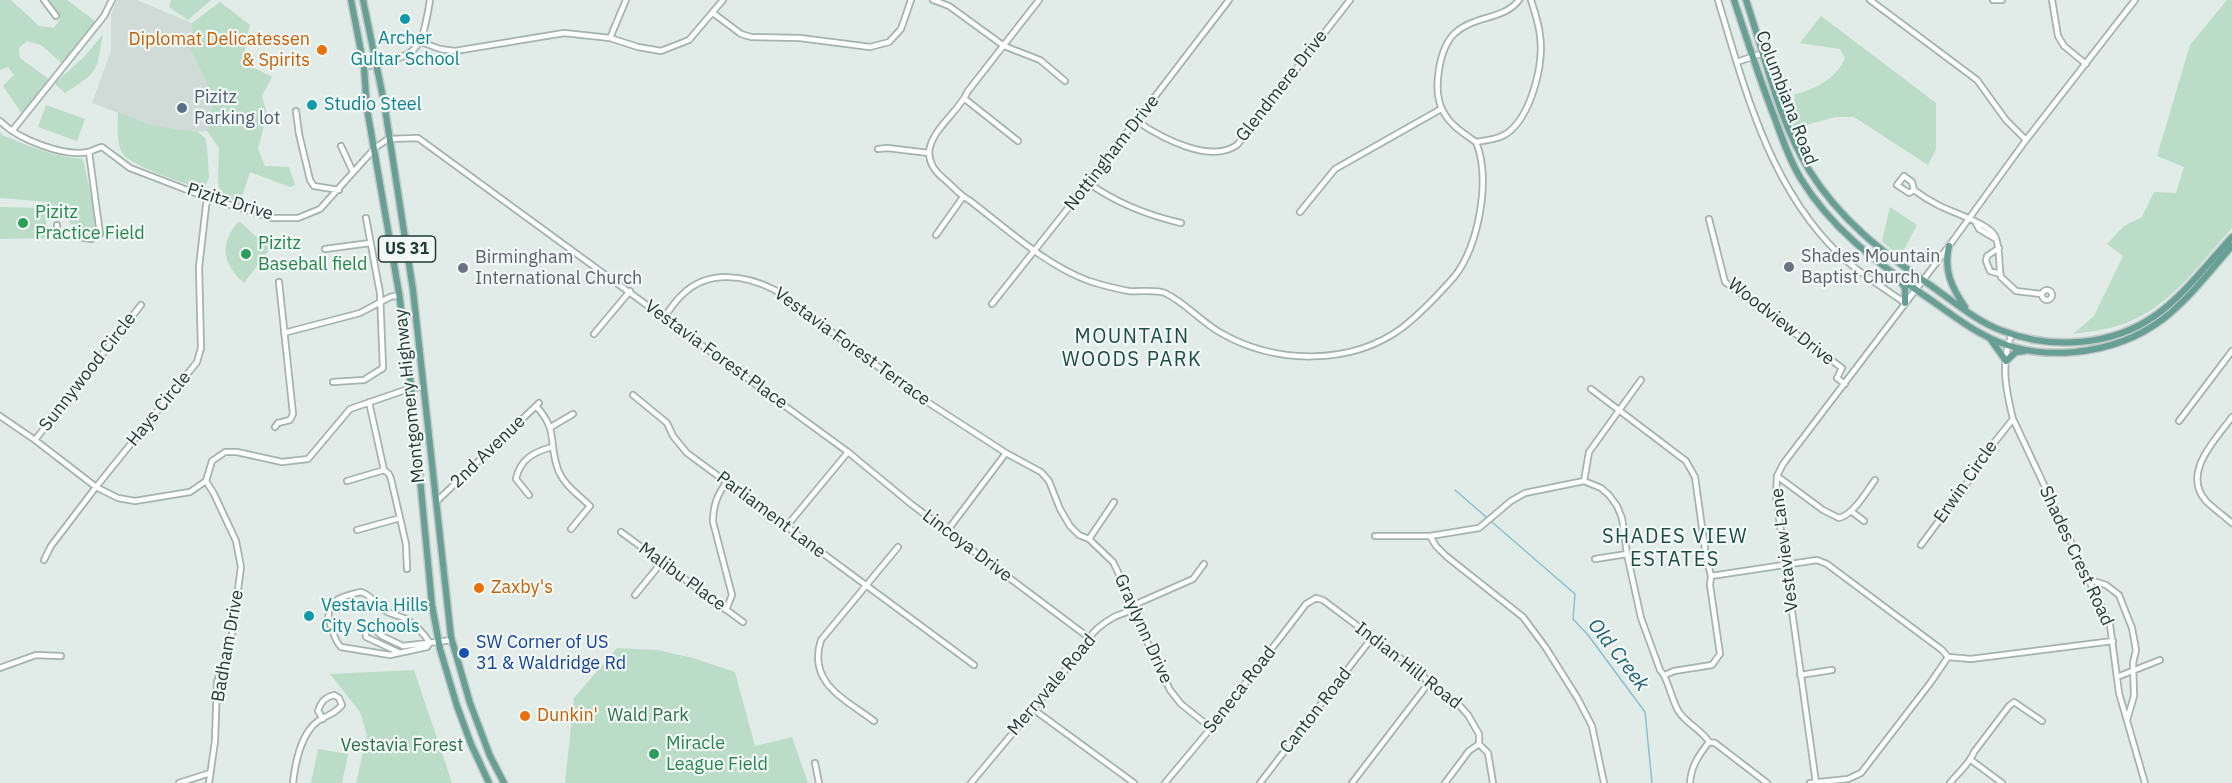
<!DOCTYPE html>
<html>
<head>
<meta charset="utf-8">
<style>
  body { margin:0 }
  canvas { display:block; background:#e1ebe8 }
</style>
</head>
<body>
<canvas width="2232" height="783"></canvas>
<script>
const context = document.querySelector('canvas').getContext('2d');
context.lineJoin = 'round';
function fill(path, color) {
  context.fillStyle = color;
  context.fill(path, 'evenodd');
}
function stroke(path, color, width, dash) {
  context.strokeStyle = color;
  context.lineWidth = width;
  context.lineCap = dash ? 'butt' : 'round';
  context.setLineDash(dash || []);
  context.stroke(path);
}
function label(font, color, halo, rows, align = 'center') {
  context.font = font + ' "IBM Plex Sans",sans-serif';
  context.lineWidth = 4.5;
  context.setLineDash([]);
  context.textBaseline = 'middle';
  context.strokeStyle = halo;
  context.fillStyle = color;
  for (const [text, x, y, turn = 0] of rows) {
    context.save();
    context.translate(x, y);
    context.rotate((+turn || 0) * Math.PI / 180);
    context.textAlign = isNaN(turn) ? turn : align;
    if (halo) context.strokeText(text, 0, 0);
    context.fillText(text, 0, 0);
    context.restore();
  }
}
fill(new Path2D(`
  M117,0H137L192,23V35L189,46L214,98L207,131L198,132L150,125L92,103L111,51V15Z`), '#d0dbd7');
fill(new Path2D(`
  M0,0H11L39,26L54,28L61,18L47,0H67L95,21L64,65L41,45L27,41L19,48L20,58L50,80L22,114L3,86L14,75L8,67L0,70Z
  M171,0H211L188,20L169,7Z
  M2227,0H2232V228C2204,259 2178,296 2141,316C2120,328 2096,331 2073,334L2094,316L2123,256L2107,244L2124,226L2142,217L2154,192L2176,193L2184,167L2157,156L2190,45Z
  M220,2L250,25L245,43V63L272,77L262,96L267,114L258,149L265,166L289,167L295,185L290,187L250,172L240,203L220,193L218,180L219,148L207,131L214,98L189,46L192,35V23Z
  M1821,16L1936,103V149L1928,165L1854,117H1836L1794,128L1789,116L1794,108L1795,94C1814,90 1837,78 1845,58L1840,49L1800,43Z
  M103,34C96,74 99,71 65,93L56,85V82L85,56Z
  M46,105L85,119L77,141L38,127Z
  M118,112L150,125L198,132L205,138L207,146L209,177L204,190C187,184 133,167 123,154C116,144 118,124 118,112Z
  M0,132L2,135C28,146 55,157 83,159L98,229L95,234L75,230L66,216L49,202L0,198Z
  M0,207L46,208V238L0,239Z
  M1890,207L1917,225L1900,257L1882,241Z
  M239,221L270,249L244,283C222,263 219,244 239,221Z
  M617,648L657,650L693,658L735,672L755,746L792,737L808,783H565L574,698Z
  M414,670L452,783H356L367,735L360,712L330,674Z
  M318,749L348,754L342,783H311Z`), '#bbdcc6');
stroke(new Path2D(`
  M1455,490L1575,594L1573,619L1588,635L1645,712L1652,783`), '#8bbfce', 1.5);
const minor = new Path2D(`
  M44,0L56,16
  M933,0L949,6L1004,46L1040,60L1065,81
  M1039,0L968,91C956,119 904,146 944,179C952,185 960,196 969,200C1006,228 1045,265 1089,281C1102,285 1117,289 1129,291C1141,292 1155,289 1165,293C1186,303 1201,322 1221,333C1275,364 1350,366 1402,328C1421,313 1439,294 1454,277C1479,247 1491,178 1476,142
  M1519,0C1504,20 1475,15 1455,33C1439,48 1432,91 1443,111C1450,125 1463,133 1476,142C1488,140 1501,139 1510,131C1532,112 1544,63 1540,36C1539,24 1535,12 1531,0
  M1718,0C1745,90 1769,186 1839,254C1858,273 1883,287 1905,303
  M1870,0L1977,80L2006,120L2026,140
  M1993,0H2002
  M2052,0L2058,36L2064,46L2086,64
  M713,13L741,34L751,37L800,38L870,47L889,42L901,29L911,0
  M610,38L626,0
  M421,42L440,49L455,51L564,33L610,38L638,47L661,51L689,40L723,0
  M1737,62L1763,53
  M364,67C417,55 421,55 430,0
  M965,99L1018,141
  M296,111L299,134L310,180L314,186L339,190
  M0,121C18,139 63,157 88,152C93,151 97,148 102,147L130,168L208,198L272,218H298L320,209L375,148L388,139L418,138L848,452L911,504L1088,637
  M1138,122C1162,138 1210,164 1237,145L1350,0
  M12,131L104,16L112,0
  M341,146L353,172
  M878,149L887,148L929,153
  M1090,184C1118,204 1147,215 1181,223
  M1914,190L1909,193L1897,185L1904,176L1912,182L1914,190C1922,196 1930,201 1938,205C1951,212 1990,224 1995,236C2001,248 1998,264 2001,277L2016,291L2041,294
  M1300,212L1335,169L1441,109
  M1709,219L1725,282L1842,368L1837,378L1845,384
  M1976,223L1979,229L1996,239
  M57,225V231L61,234L91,239L100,234L89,152
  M936,235L963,197
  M1999,248L1987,256L1986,261L1990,271L2000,274
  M325,249L370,243
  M2042 295a5 5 0 1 1 10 0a5 5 0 1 1-10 0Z
  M992,304L1084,188L1090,184L1097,171L1132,126L1138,122L1140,116L1229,0
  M664,317C670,310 675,301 682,295C708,269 746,275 775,290L915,394L1006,453L1041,472L1049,481L1060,509L1070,526L1079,535L1089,539L1113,562L1134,605L1132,610L1170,690L1181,704L1211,728
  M284,333L360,313L390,297L400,295
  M594,334L630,291
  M2012,334C2000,361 2006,391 2013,419L2110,625L2119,693L2145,783
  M333,382L364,380L383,368L380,293L366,218
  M1591,389L1686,461L1695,477L1706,556L1711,576L1710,585L1720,654L1712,665L1674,671L1665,675
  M633,395L667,423L673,436L687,453L974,665
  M369,402L384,470L389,474L391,479L406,544L407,569
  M536,406C560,432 547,443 559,472C565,486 579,495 590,506L571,529
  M0,416L35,440L96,487L118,498L135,501L190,492L206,481L212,461L225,452H237L282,462L308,459L350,409L411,388L424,387
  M2232,417C2216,439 2181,473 2206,501C2214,509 2224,516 2232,523
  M2179,421L2232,351
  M275,427L278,423L290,420L293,414L279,282
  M551,427L573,414
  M35,440L141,305
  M1777,476L1823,510L1839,518C1854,514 1866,492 1875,480
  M206,481L214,494L236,541L241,567L231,642L217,682L215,741L209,783
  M347,481L384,470
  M1584,481L1589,452L1641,380
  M726,483C717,495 713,506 713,522L732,595L726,610
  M529,495L516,479C520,459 534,452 552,447
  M437,501L539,403
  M1851,511L1864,521
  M786,527L848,452
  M357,530L400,518
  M947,531L1006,453
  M621,532L743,622
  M1375,536H1430L1479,528L1511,501L1525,493L1584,481L1601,488L1609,495L1617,506L1622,518L1627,554L1641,618L1660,670C1669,679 1671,700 1679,712C1687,724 1702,730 1709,742L1715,743L1767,783
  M1430,536L1436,546L1446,556L1523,617L1546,648L1578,699L1592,726L1604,783
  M1089,539L1114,502
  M1921,545L1967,483L1974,468L2013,419
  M1595,559L1627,554
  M44,560L51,546L96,487L197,362L201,348L199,267L206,206L208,198
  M1711,576L1817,560L1827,564L1942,650L1948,657L1971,659L2113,641
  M2090,580L2106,585L2119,595L2132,628L2136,650L2133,663L2134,696L2127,720
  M361,592C371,595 376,604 384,610C391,615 398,615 406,619C415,624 424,634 430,643L427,647L390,655L341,647C336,642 334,636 332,629C321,603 337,597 361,592Z
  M635,595L662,562
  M398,652L366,637L365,630L372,627L382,636L403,646L452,640
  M0,668L36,655L61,656
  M1800,675L1832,670
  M2117,677L2160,660
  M1033,709L1134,783
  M874,721C845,699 807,683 821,640L898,547
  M1971,760L2002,783
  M815,763L819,783
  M179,783L210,773
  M293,783C295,764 301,733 318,721C327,715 335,714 342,705L339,698L334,695C324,698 321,702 318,711L323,719
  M971,783L1087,644C1089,633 1105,622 1114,617C1122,613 1130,613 1134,605L1193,579L1204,564
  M1165,783L1211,728L1306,604L1316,598L1323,600L1367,633L1371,639L1378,642L1423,675L1428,684L1435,686L1459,705L1468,715L1479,734V744L1488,753L1493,783
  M1260,783L1371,639
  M1352,783L1428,684
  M1445,783L1469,751L1479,744
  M1690,783C1691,766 1699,755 1709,742
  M1810,783L1848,779L1861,773L1931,682L1948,657
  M1816,783L1776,496L1777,476L1783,464L1949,246L2026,140L2135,0
  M1950,783C1957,774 1971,762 1974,752L2009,706L2014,702L2042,721`);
const major = new Path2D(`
  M351,0L364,67L367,109L399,293L412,394L432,605L440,649L457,706L471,744L489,783
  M363,0L384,102L413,290L451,637L470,703L490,756L504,783
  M1734,0C1747,39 1759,78 1774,116C1782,138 1789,159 1801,179C1831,228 1875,261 1922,294C1942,307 1961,323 1982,334C2037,365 2114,356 2163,319C2189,299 2210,271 2232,246
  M1746,0C1765,56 1778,119 1809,170C1840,220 1883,253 1930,285C1953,301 1977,322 2003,331C2052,350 2113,346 2156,315C2185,294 2208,263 2232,237
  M1949,246C1943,270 1952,288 1965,307
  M1900,281L1905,288V303
  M1991,340L2006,361L2016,352L2024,351`);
stroke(minor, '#a4b3af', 8);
stroke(major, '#c1c8c7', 9);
stroke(minor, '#fff', 4.5);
stroke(major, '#689f95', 6);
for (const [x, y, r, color] of [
  [405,19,6,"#0f9aa8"],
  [322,50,6,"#e8710a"],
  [312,105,6,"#0f9aa8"],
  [182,108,6,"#5c6f8a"],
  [23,223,6,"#2e9e5b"],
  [246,254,6,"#2e9e5b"],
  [1789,267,6,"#6b7280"],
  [463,268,6,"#6b7280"],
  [479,588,6,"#e8710a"],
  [309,616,6,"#0f9aa8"],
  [464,653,6,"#1a4fb4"],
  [525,716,6,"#e8710a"],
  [654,754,6,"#2e9e5b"]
]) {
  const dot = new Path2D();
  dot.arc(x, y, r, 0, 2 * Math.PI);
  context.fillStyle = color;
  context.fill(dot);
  stroke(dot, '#f2f8f5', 2);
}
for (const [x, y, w] of [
  [407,249,57]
]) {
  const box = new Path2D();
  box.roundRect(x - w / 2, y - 13, w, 26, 4.5);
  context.fillStyle = '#f2f8f5';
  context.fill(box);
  stroke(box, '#223b36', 1.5);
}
label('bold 16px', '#223b36', null, [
  ["US 31",407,249]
]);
label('18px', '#0d838f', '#f2f8f5', [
  ["Archer",405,39,"center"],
  ["Gultar School",405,60,"center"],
  ["Studio Steel",324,105],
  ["Vestavia Hills",321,606],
  ["City Schools",321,627]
], 'left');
label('18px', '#c56008', '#f2f8f5', [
  ["Diplomat Delicatessen",310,40,"right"],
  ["& Spirits",310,61,"right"],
  ["Zaxby's",491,588],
  ["Dunkin'",537,716]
], 'left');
label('18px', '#223b36', '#f2f8f5', [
  ["Glendmere Drive",1282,86,-52],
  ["Columbiana Road",1786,98,69],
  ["Nottingham Drive",1112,153,-52],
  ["Pizitz Drive",230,202,17],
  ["Woodview Drive",1781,322,38],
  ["Vestavia Forest Terrace",852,347,36],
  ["Vestavia Forest Place",716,355,36],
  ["Sunnywood Circle",88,372,-52],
  ["Montgomery Highway",410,396,-96],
  ["Hays Circle",159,409,-51],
  ["2nd Avenue",488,452,-44],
  ["Erwin Circle",1966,482,-55],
  ["Parliament Lane",771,515,37],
  ["Lincoya Drive",967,546,37],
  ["Vestaview Lane",1785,550,-97],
  ["Shades Crest Road",2076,556,65],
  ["Malibu Place",682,577,36],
  ["Graylynn Drive",1143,629,66],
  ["Badham Drive",228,646,-80],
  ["Indian Hill Road",1408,666,38],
  ["Merryvale Road",1052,685,-50],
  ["Seneca Road",1240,690,-52],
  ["Canton Road",1316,711,-52]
]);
label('18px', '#4e5e75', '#f2f8f5', [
  ["Pizitz",194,98],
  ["Parking lot",194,119]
], 'left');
label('18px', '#27864d', '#f2f8f5', [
  ["Pizitz",35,213],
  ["Practice Field",35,234],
  ["Pizitz",258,244],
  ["Baseball field",258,265],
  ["Miracle",666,744],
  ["League Field",666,765]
], 'left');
label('18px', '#5b616d', '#f2f8f5', [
  ["Shades Mountain",1801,257],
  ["Baptist Church",1801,278],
  ["Birmingham",475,258],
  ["International Church",475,279]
], 'left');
label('18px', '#164399', '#f2f8f5', [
  ["SW Corner of US",476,643],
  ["31 & Waldridge Rd",476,664]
], 'left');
label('18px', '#2e704d', '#f2f8f5', [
  ["Wald Park",648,716],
  ["Vestavia Forest",402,746]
]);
context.letterSpacing = '1.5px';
label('20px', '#1f4c45', '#f2f8f5', [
  ["MOUNTAIN",1132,337],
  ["WOODS PARK",1132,360],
  ["SHADES VIEW",1675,537],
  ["ESTATES",1675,560]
]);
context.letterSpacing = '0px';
label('italic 20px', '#1f6075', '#f2f8f5', [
  ["Old Creek",1618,655,52]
]);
</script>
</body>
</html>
